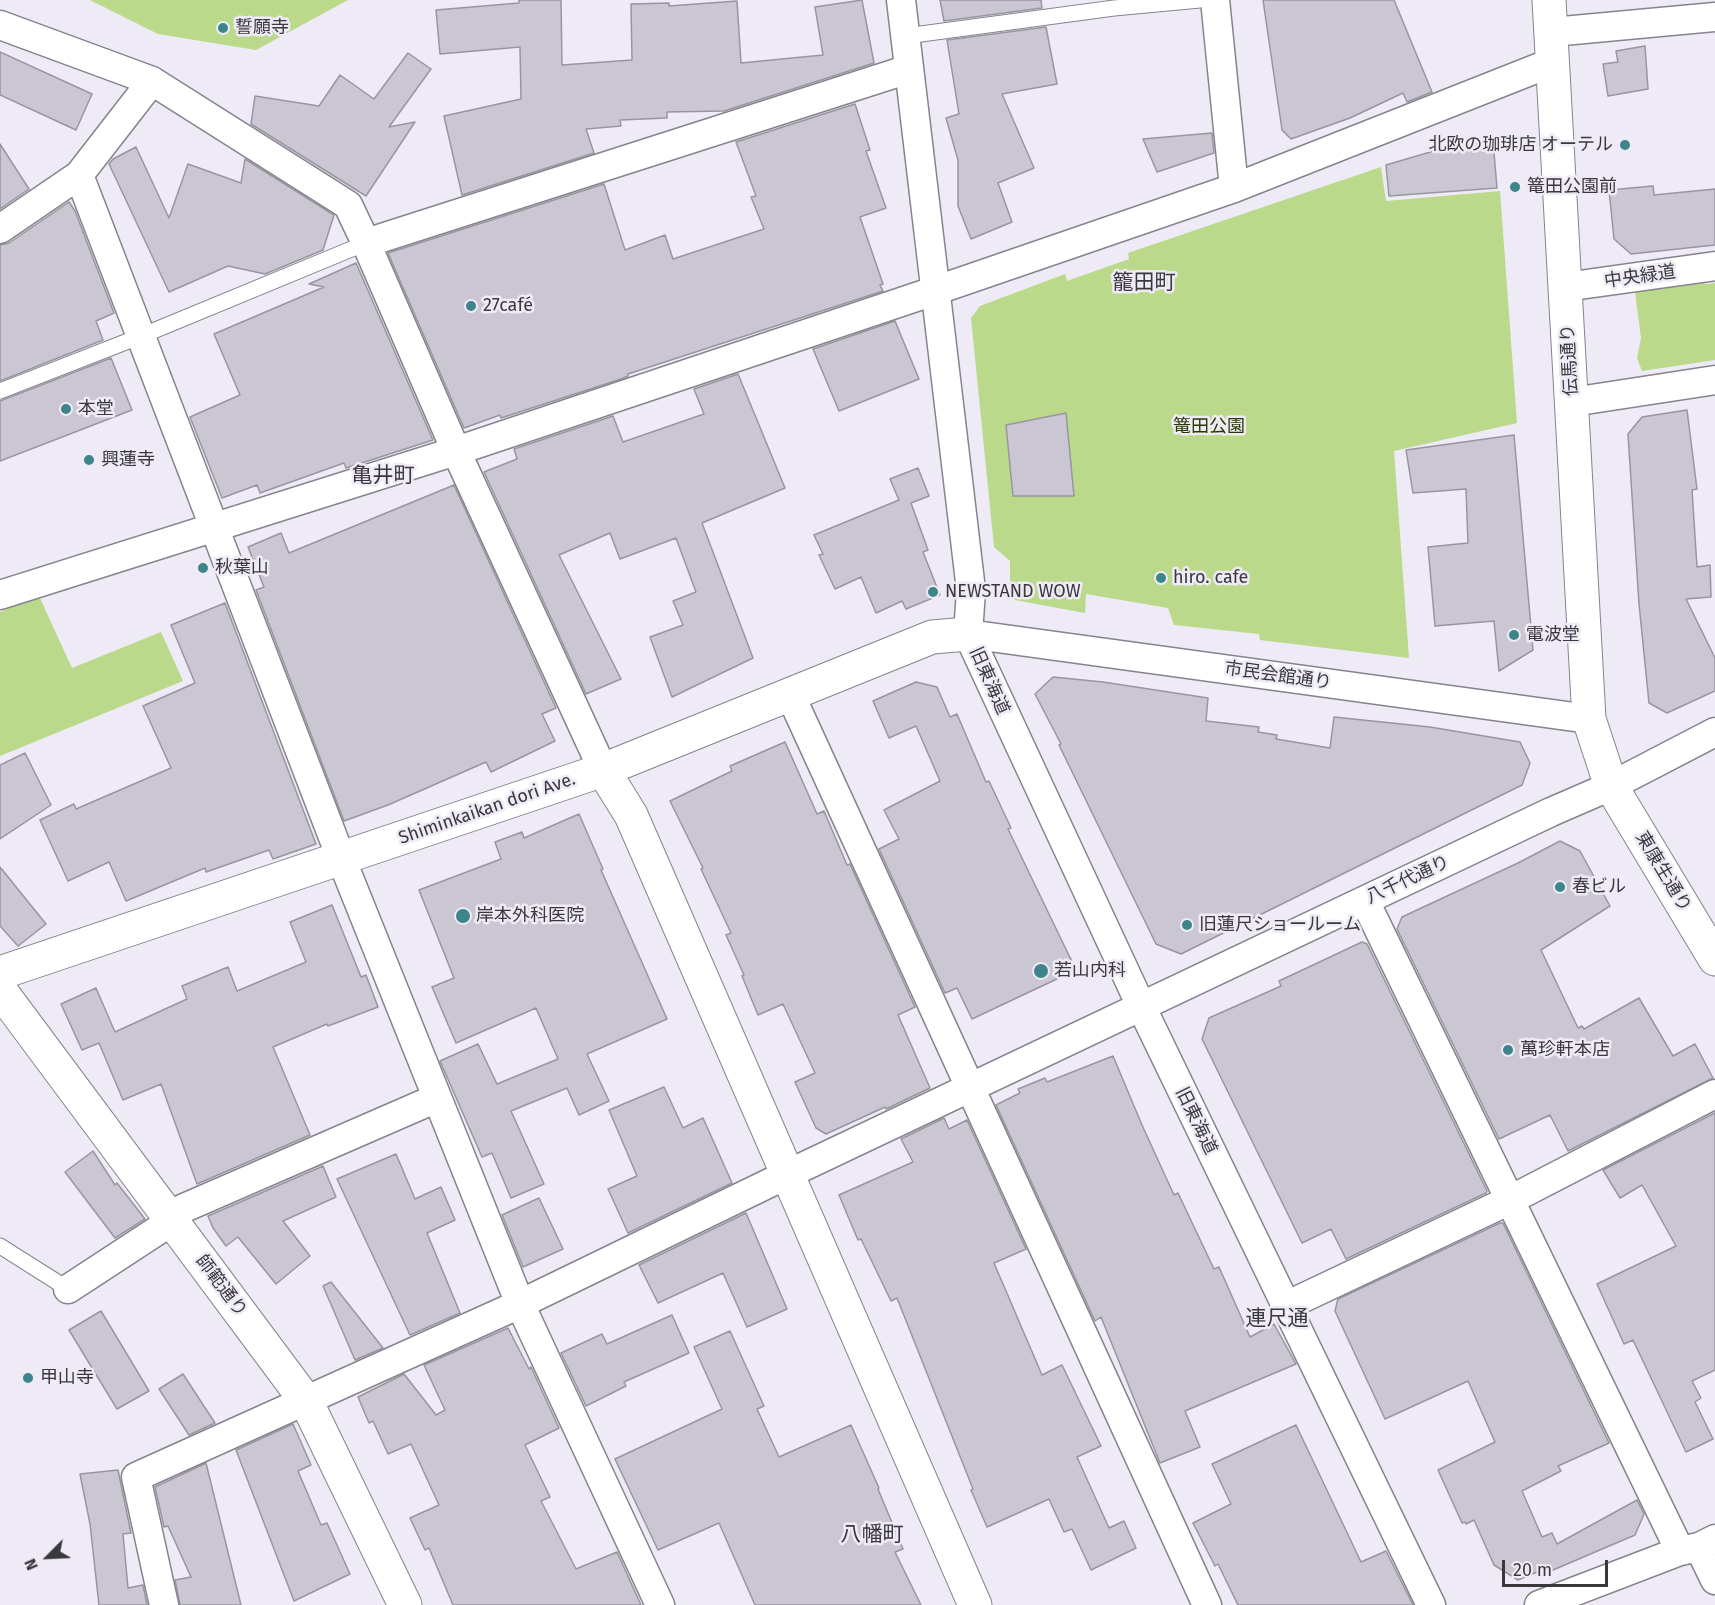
<!DOCTYPE html>
<html>
<head>
<meta charset="utf-8">
<style>
  body { margin:0 }
  #map { position:relative; width:1715px; height:1605px; overflow:hidden; background:#eeeaf6; font-family:"Fira Sans",sans-serif }
  canvas { display:block }
  .north { position:absolute; left:18px; top:1527px; width:60px; height:60px; -webkit-text-stroke:4px #eeeaf6; paint-order:stroke; rotate:246deg; font-size:16px; font-weight:700; line-height:24px; text-align:center; color:#3a383d }
  .north::after { content:''; display:block; margin:auto; width:21px; height:27px; background:#3a383d; clip-path:polygon(50% 0,100% 100%,50% 72%,0 100%) }
  .scale { position:absolute; left:1502px; top:1560px; width:106px; height:27px; box-sizing:border-box; border:3px solid #3a383d; border-top:0; padding-left:8px; font-size:18px; line-height:21px; white-space:nowrap; color:#3a383d; -webkit-text-stroke:4px #eeeaf6; paint-order:stroke }
</style>
</head>
<body>
<div id="map">
<canvas width="1715" height="1605"></canvas>
<div class="north">N</div>
<div class="scale">20 m</div>
</div>
<script>
const context = document.querySelector('canvas').getContext('2d');
context.lineJoin = 'round';
function fill(path, color) {
  context.fillStyle = color;
  context.fill(path, 'evenodd');
}
function stroke(path, color, width, dash) {
  context.strokeStyle = color;
  context.lineWidth = width;
  context.lineCap = dash ? 'butt' : 'round';
  context.setLineDash(dash || []);
  context.stroke(path);
}
function label(font, color, halo, rows, align = 'center') {
  context.font = font + ' "Fira Sans","Noto Sans JP",sans-serif';
  context.lineWidth = 5;
  context.setLineDash([]);
  context.textBaseline = 'middle';
  context.strokeStyle = halo;
  context.fillStyle = color;
  for (const [text, x, y, turn = 0] of rows) {
    context.save();
    context.translate(x, y);
    context.rotate((+turn || 0) * Math.PI / 180);
    context.textAlign = isNaN(turn) ? turn : align;
    if (halo) context.strokeText(text, 0, 0);
    context.fillText(text, 0, 0);
    context.restore();
  }
}
fill(new Path2D(`
  M90,0H348L256,50L158,34Z
  M1381,167L1386,201L1500,191L1517,423L1394,451L1409,658L1260,640L1259,634L1174,625L1168,608L1086,594L1085,613L1015,600L1010,579V561L994,547L971,318L980,306L1065,274L1067,281L1129,259L1128,253Z
  M1685,281L1708,284L1715,283V360L1642,371L1637,358L1641,338L1635,292Z
  M39,596L72,668L161,632L183,681L0,756V612Z`), '#bad98b');
const building = new Path2D(`
  M519,0H561L562,65L632,60L631,4L669,3V6L737,1L741,63L823,55L815,7L862,0L874,63L724,111L667,112V118L620,120L621,126L586,129L594,153L462,195L444,116L521,99L520,47L440,54L436,10L519,3Z
  M940,0H1041L1042,8L944,21Z
  M1263,0H1394L1432,92L1407,102L1403,93L1350,118L1291,139L1282,130Z
  M1046,27L1057,84L1002,94L1034,168L998,183L1012,222L971,239L958,206V160L946,118L959,114L947,40Z
  M1645,46L1648,89L1608,96L1603,64L1618,62L1616,51Z
  M0,52L92,94L76,130L0,95Z
  M408,53L431,69L389,127L415,122L366,196L251,124L255,96L319,106L340,75L374,99Z
  M855,104L870,150L866,151L886,208L860,217L883,284L880,285L883,291L628,374V376L621,379L501,418L500,415L464,428L388,253L604,184L625,250L665,235L673,259L764,229L751,197L756,196L736,142Z
  M1212,133L1214,153L1157,172L1143,139Z
  M1478,138L1494,153L1497,188L1389,196L1386,165Z
  M0,144L29,189L0,209Z
  M136,147L169,218L188,164L241,183L245,159L334,215L323,250L265,274L228,266L169,292L109,164L113,159Z
  M1653,186L1654,195L1715,189V245L1631,254L1614,239L1609,190Z
  M69,202L75,211L114,313L96,321L103,340L0,381V245L9,243Z
  M356,263L433,440L346,468L344,463L260,493L257,485L222,498L190,417L240,395L214,334L324,287L309,284Z
  M895,321L919,379L839,411L813,349Z
  M111,358L132,410L0,461V401Z
  M738,374L785,488L702,523L753,658L672,697L650,637L683,625L673,601L696,592L676,538L620,559L610,533L559,555L621,679L586,694L484,472L517,459L514,449L613,416L623,442L704,414L694,389Z
  M1687,410L1697,489L1692,490L1697,567L1710,565L1711,597L1686,599L1715,658V691L1667,713L1649,703L1639,604L1628,434L1642,417Z
  M1066,413L1074,496H1013L1006,425Z
  M1514,435L1533,650L1499,671L1494,621L1435,626L1428,547L1468,543L1466,489L1413,493L1406,450Z
  M918,468L929,496L911,503L928,550L923,552L940,595L906,609L902,601L876,613L861,577L835,589L819,555L823,554L814,535L899,500L890,479Z
  M454,485L556,708L542,714L555,741L491,772L486,762L388,805L344,821L256,590L264,587L248,547L281,533L289,553Z
  M225,603L316,844L273,859L269,850L206,872L205,868L126,901L109,862L68,881L40,820L74,804L76,809L171,768L143,706L195,683L171,625Z
  M1053,677L1103,682L1208,698L1206,721L1259,727L1258,732L1277,735L1276,739L1330,748L1334,717L1430,727L1520,742L1530,763L1522,785L1181,954L1156,944L1059,745L1061,744L1035,694Z
  M916,682L937,687L950,717L957,714L986,782L989,781L1011,828L1008,829L1076,970L972,1019L957,988L945,993L879,849L899,839L884,810L940,781L916,726L889,738L873,701Z
  M785,742L817,814L824,811L847,865L850,864L915,1007L898,1015L930,1088L886,1109L885,1107L826,1134L816,1128L795,1082L815,1073L783,1004L758,1015L742,976L744,975L726,935L731,933L701,869L703,868L670,801L732,771L730,766Z
  M25,753L51,805L0,839V765Z
  M579,814L603,869L601,870L667,1019L587,1054L609,1101L579,1115L567,1088L511,1111L544,1184L511,1198L492,1153L482,1157L440,1061L478,1044L497,1084L558,1059L536,1008L456,1043L432,987L454,978L419,890L501,859L495,842L522,832L524,838Z
  M1560,841L1580,851L1610,906L1541,950L1578,1028L1582,1026L1584,1029L1639,998L1673,1056L1695,1044L1713,1078L1568,1151L1550,1115L1499,1139L1397,929L1402,917L1518,863Z
  M0,867L46,924L18,946L0,926Z
  M332,905L361,977L366,975L378,1007L328,1026L327,1024L273,1047L310,1135L197,1184L161,1084L123,1100L99,1043L82,1050L61,1004L96,988L115,1032L187,999L182,986L228,967L237,991L306,962L290,922Z
  M1362,942L1367,944L1487,1191L1486,1193L1346,1259L1331,1229L1302,1243L1202,1039L1209,1018L1281,986L1279,981Z
  M1113,1056L1142,1125L1174,1195L1178,1193L1214,1269L1219,1267L1250,1337L1274,1324L1296,1364L1185,1411L1200,1447L1160,1463L1101,1317L1095,1321L996,1105L1020,1093L1018,1089L1045,1078L1047,1082Z
  M664,1087L683,1128L703,1118L732,1183L628,1233L608,1189L637,1176L609,1110Z
  M1715,1113V1370L1692,1381L1701,1398L1695,1402L1713,1439L1686,1452L1633,1340L1624,1344L1597,1284L1676,1246L1642,1185L1620,1198L1603,1170Z
  M944,1118L949,1129L967,1120L1026,1249L994,1263L1042,1375L1062,1365L1101,1446L1077,1457L1109,1528L1124,1521L1136,1548L1091,1570L1072,1529L1064,1532L1049,1499L987,1527L971,1490L973,1489L897,1298L891,1301L861,1239L858,1240L839,1195L913,1162L901,1139Z
  M93,1151L115,1185L117,1183L145,1219L115,1238L65,1172Z
  M396,1154L415,1199L441,1187L455,1220L427,1233L460,1313L410,1335L337,1179Z
  M323,1166L336,1197L283,1221L310,1256L276,1284L238,1237L226,1246L213,1228L208,1216Z
  M539,1198L563,1249L523,1267L502,1215Z
  M746,1213L787,1309L747,1327L723,1273L658,1303L639,1265Z
  M1500,1223H1503L1609,1443L1558,1466L1561,1471L1522,1491L1542,1537L1552,1533L1557,1544L1637,1500L1644,1514L1635,1535L1546,1573L1544,1569L1518,1580L1494,1565L1474,1520L1466,1524L1465,1522L1462,1523L1438,1470L1495,1442L1468,1381L1385,1419L1335,1311L1338,1299Z
  M331,1282L383,1348L355,1360L323,1286Z
  M101,1311L149,1391L117,1409L69,1330Z
  M672,1315L689,1353L624,1382L626,1386L586,1406L561,1353L602,1334L607,1344Z
  M508,1328L529,1369L531,1367L559,1428L525,1445L550,1497L541,1501L576,1569L617,1552L641,1605H453L429,1548L425,1550L410,1518L439,1505L411,1444L388,1454L373,1421L369,1423L358,1397L404,1374L436,1415L445,1410L424,1365Z
  M730,1331L764,1406L757,1409L779,1457L851,1425L879,1488L878,1489L903,1549L895,1552L921,1605H755L719,1523L658,1550L615,1459L722,1409L694,1347Z
  M183,1374L215,1423L189,1435L159,1389Z
  M293,1424L311,1465L298,1471L321,1525L327,1523L350,1574L294,1601L236,1450Z
  M1296,1425L1361,1562L1386,1551L1413,1605H1238L1218,1564L1215,1566L1193,1523L1231,1504L1212,1464Z
  M206,1463L241,1605H180L175,1580L191,1577L168,1526L164,1527L155,1487Z
  M118,1470L131,1533L123,1534L128,1588L143,1585L147,1605H99L90,1524L80,1474Z`);
fill(building, '#cbc7d2');
stroke(building, '#9995a0', 1.5);
const service = new Path2D(`
  M906,36L1114,8L1200,0
  M0,391L141,336L366,243
  M0,1246L68,1289`);
const minor = new Path2D(`
  M901,0L971,590L968,634L1141,1006L1431,1605
  M1215,0L1234,188
  M0,25L152,81L348,205L366,243L456,451L603,770
  M1552,32L1715,17
  M79,175L341,858L520,1304L660,1605
  M0,229L79,175L152,81
  M366,243L909,69
  M1565,287L1715,266
  M1572,402L1715,380
  M0,595L456,451L937,290L1234,188L1553,62
  M968,634L1589,719
  M790,694L1207,1605
  M1365,901L1680,1551
  M168,1215L437,1098
  M68,1289L172,1221
  M1286,1306L1510,1200L1715,1094
  M1699,1547L1715,1580
  M164,1605L136,1477L520,1304L788,1174L1551,812L1611,786L1715,732
  M1539,1605L1680,1551L1699,1547L1715,1539`);
const tertiary = new Path2D(`
  M1549,0L1589,719L1611,786L1715,959
  M603,770L631,815L975,1605
  M0,973L603,770L932,637L968,634
  M0,990L306,1401L405,1605`);
stroke(service, '#86838d', 17);
stroke(minor, '#86838d', 31);
stroke(tertiary, '#86838d', 35);
stroke(service, '#fff', 15);
stroke(minor, '#fff', 28);
stroke(tertiary, '#fff', 33);
for (const [x, y, r, color] of [
  [223,28,6,"#3d858a"],
  [1625,145,6,"#3d858a"],
  [1515,187,6,"#3d858a"],
  [471,306,6,"#3d858a"],
  [66,409,6,"#3d858a"],
  [89,460,6,"#3d858a"],
  [203,568,6,"#3d858a"],
  [1161,578,6,"#3d858a"],
  [933,592,6,"#3d858a"],
  [1514,635,6,"#3d858a"],
  [1560,887,6,"#3d858a"],
  [463,916,8,"#3d858a"],
  [1187,925,6,"#3d858a"],
  [1041,971,8,"#3d858a"],
  [1508,1050,6,"#3d858a"],
  [28,1378,6,"#3d858a"]
]) {
  const dot = new Path2D();
  dot.arc(x, y, r, 0, 2 * Math.PI);
  context.fillStyle = color;
  context.fill(dot);
  stroke(dot, '#eeeaf6', 2);
}
label('18px', '#3a383d', '#eeeaf6', [
  ["誓願寺",235,28],
  ["北欧の珈琲店 オーテル",1613,145,"right"],
  ["篭田公園前",1527,187],
  ["27café",483,306],
  ["本堂",78,409],
  ["興蓮寺",101,460],
  ["秋葉山",215,568],
  ["hiro. cafe",1173,578],
  ["NEWSTAND WOW",945,592],
  ["電波堂",1526,635],
  ["春ビル",1572,887],
  ["岸本外科医院",476,916],
  ["旧蓮尺ショールーム",1199,925],
  ["若山内科",1054,971],
  ["萬珍軒本店",1520,1050],
  ["甲山寺",40,1378]
], 'left');
label('18px', '#3a383d', '#eeeaf6', [
  ["中央緑道",1640,277,-8],
  ["伝馬通り",1570,360,-93],
  ["市民会館通り",1278,676,8],
  ["旧東海道",989,681,66],
  ["Shiminkaikan dori Ave.",487,809,-19],
  ["東康生通り",1663,872,59],
  ["八千代通り",1408,880,-25],
  ["旧東海道",1196,1121,64],
  ["師範通り",221,1286,53]
]);
label('18px', '#293b00', '#eeeaf6', [
  ["篭田公園",1209,427]
]);
label('21px', '#3a383d', '#eeeaf6', [
  ["籠田町",1144,283],
  ["亀井町",383,476],
  ["連尺通",1277,1319],
  ["八幡町",872,1535]
]);
</script>
</body>
</html>
